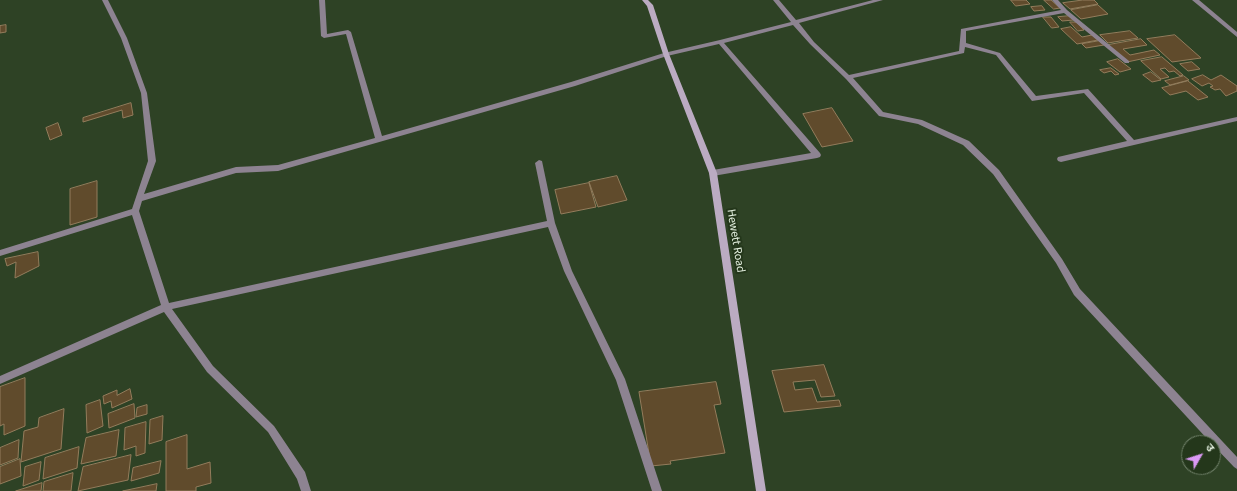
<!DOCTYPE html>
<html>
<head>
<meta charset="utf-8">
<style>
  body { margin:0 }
  #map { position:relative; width:1237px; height:491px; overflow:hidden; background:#2e4225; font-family:"Source Sans 3","Noto Sans Devanagari",sans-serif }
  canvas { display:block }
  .north { position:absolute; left:1181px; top:435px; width:40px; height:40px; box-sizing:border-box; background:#24371b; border:1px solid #708069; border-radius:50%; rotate:51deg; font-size:11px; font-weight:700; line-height:16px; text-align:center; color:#e2eedd }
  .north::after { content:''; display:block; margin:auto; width:14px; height:18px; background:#db99f5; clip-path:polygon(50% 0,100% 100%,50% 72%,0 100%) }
</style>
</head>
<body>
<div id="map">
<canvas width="1237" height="491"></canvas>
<div class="north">उ</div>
</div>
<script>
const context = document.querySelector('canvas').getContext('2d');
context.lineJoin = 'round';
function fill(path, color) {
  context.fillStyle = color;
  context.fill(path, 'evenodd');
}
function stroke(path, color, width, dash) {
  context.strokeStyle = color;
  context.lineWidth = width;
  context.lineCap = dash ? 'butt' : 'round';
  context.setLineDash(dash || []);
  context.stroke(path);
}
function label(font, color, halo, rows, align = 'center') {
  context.font = font + ' "Source Sans 3",sans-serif';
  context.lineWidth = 4;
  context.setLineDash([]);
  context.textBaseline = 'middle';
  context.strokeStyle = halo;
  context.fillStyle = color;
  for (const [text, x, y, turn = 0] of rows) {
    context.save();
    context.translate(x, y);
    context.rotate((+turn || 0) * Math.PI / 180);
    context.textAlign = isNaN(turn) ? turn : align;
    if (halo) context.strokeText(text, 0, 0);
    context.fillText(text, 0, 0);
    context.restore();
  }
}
const building = new Path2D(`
  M1011,0H1026L1030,4L1016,6Z
  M1044,0H1051L1060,8L1054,9Z
  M1083,0H1094L1098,4L1070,9L1063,3Z
  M1098,5L1108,14L1081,19L1071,10Z
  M1042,6L1045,10L1034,11L1031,7Z
  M1069,16L1074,20L1062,21L1058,17Z
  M1043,17H1051L1059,27L1052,28Z
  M1070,22H1076L1084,30L1078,31Z
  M6,25V32L0,33V26Z
  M1071,27L1082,37L1092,35L1098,40L1077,44L1061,29Z
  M1130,31L1138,38L1108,43L1100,35Z
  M1175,35L1201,58L1172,62L1147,39Z
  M1141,39L1147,45L1123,49L1130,55L1154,50L1160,55L1127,62L1108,45Z
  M1099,41L1104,45L1086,48L1082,44Z
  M1162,57L1183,75L1180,76L1174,71L1169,72L1165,68L1160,69L1169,77L1161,79L1141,61Z
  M1118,59L1131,69L1120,72L1107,62Z
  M1192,62L1200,69L1188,71L1180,64Z
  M1111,68L1119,74L1115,75L1111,71L1104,73L1100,70Z
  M1151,72L1161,80L1152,82L1143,75Z
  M1203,75L1211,80L1221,75L1237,86V91L1226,96L1220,89L1215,90L1210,87L1213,86L1209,83L1202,86L1192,79Z
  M1184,76L1189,80L1170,85L1165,81Z
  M1188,81L1208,97L1198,100L1186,91L1170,95L1162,88Z
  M131,103L133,115L123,118L122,110L83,122V118Z
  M832,108L853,141L822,147L803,114Z
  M58,123L62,135L50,140L46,128Z
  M617,176L627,200L598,207L589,182Z
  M97,181V217L70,225V189Z
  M589,183L596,207L561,214L555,190Z
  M38,252L39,266L15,278L16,262L7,266L5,259Z
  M824,365L835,396L821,397L815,380L793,382L795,390L812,388L817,402L839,400L841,406L784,412L772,371Z
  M25,378V426L4,435V424L0,426V387Z
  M716,382L721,404L714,405L725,453L670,461L671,464L651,466L639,392Z
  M130,389L132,399L112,408L111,401L104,404L103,396L117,390V395Z
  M100,400L103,426L87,433L86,405Z
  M134,404L135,418L109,428L108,414Z
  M147,405V414L136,417L137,408Z
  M64,409L61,449L21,462L24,431L38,427L39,418Z
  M163,416L162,440L149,444L150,420Z
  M146,422L145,453L136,456V446L124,450L125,428Z
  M119,430L116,456L81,464L86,438Z
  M187,435V469L210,462L211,483L196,487V491H166V442Z
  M19,440L18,458L0,465V448Z
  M79,447L77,468L43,479L45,458Z
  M131,455L128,480L78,491L83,467Z
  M20,459L21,476L0,484V467Z
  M161,461L159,473L131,481L133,468Z
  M41,462L39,480L23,486L25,467Z
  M73,473L71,491H43L44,482Z
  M42,483L41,491H16Z
  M157,484L156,491H123Z`);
fill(building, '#604b2c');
stroke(building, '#937c5c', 1);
fill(new Path2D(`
  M102,0H108L127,38L147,93L156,161L144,194L236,167L278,165L375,138L346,34L324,38L321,36L319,0H325L327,34L348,30L351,32L382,136L571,82L664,53L720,40L791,22L773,0H779L796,20L873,0H883L799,23L814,42L849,75L959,51L961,29L1061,10L1052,0H1058L1067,10L1129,61V63H1125L1064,13L966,31V43L1000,53L1036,96L1088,89L1134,140L1237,117V121L1061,162L1058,161L1057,159L1058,157L1127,141L1084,93L1032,101L996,55L965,47L964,53L853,78L883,112L922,120L969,141L999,170L1062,259L1080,289L1237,457V469L1234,467L1213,445V443H1211L1074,295L1056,263L993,174L963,145L918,124L879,116L846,79L810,44L793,25L724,43L820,153L821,155L820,157L817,158L713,176L710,175L709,173L710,171L713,170L811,153L719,44L667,56L575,86L278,171L236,173L142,201L139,211L169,303L547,221L535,163L539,160L542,161L555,223L572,271L625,379L662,491H652L616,380L564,271L548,227L172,309L213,366L274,426L305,472L311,491H301L297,479L268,432L207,372L164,312L0,384V376L161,305L132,215L0,256V250L132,209L148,161L141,93L121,38Z
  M1192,0H1199L1237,32V37Z`), '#8d8391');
fill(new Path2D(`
  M642,0H648L653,5L669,54L717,173L766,491H756L709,173L663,54L647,6Z`), '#bbabc2');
label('12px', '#e2eedd', '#24371b', [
  ["Hewett Road",735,241,81]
]);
</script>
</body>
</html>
